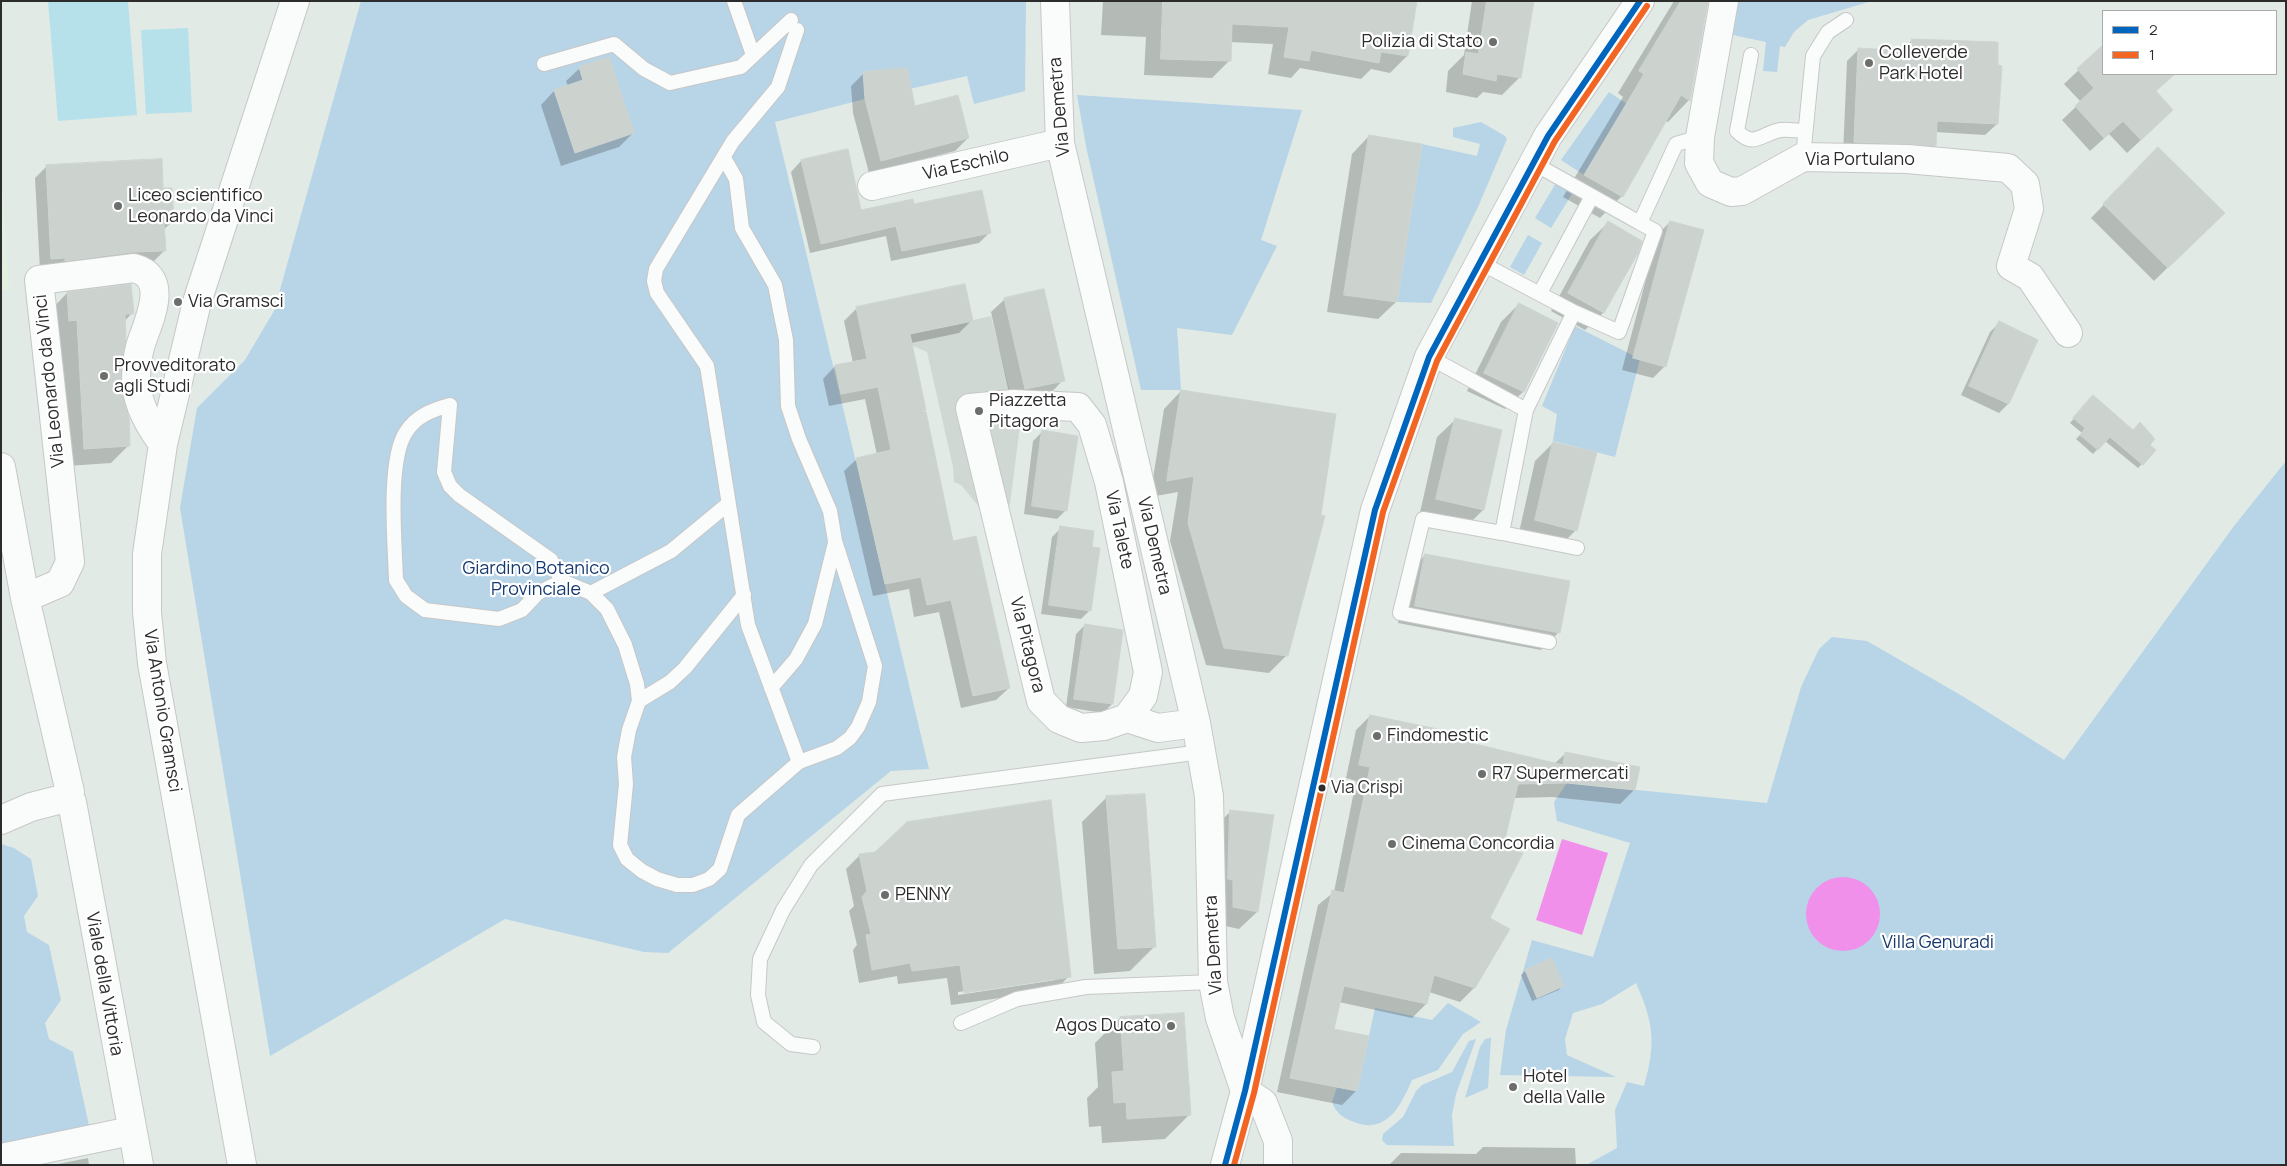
<!DOCTYPE html>
<html>
<head>
<meta charset="utf-8">
<style>
  body { margin:0 }
  #map { position:relative; width:2287px; height:1166px; overflow:hidden; background:#e1eae5; font-family:Manrope,sans-serif }
  canvas { display:block }
  .frame { position:absolute; inset:0; border:2px solid #2c2c2c; pointer-events:none }
  .legend { position:absolute; left:2102px; top:10px; width:175px; height:65px; box-sizing:border-box; background:#fff; border:1px solid #ababab; margin:0; padding:6px 9px; list-style:none; font-size:15px; color:#2c2c2c }
  .legend li { display:flex; align-items:center; gap:10px; height:25px }
  .legend b { width:25px; border:1px solid #ababab }
</style>
</head>
<body>
<div id="map">
<canvas width="2287" height="1166"></canvas>
<div class="frame"></div>
<ul class="legend">
<li><b style="height:6px;background:#0065bd"></b>2</li>
<li><b style="height:6px;background:#f26522"></b>1</li>
</ul>
</div>
<script>
const context = document.querySelector('canvas').getContext('2d');
context.lineJoin = 'round';
function fill(path, color) {
  context.fillStyle = color;
  context.fill(path, 'evenodd');
}
function stroke(path, color, width, dash) {
  context.strokeStyle = color;
  context.lineWidth = width;
  context.lineCap = dash ? 'butt' : 'round';
  context.setLineDash(dash || []);
  context.stroke(path);
}
function label(font, color, halo, rows, align = 'center') {
  context.font = font + ' Manrope,sans-serif';
  context.lineWidth = 4.5;
  context.setLineDash([]);
  context.textBaseline = 'middle';
  context.strokeStyle = halo;
  context.fillStyle = color;
  for (const [text, x, y, turn = 0] of rows) {
    context.save();
    context.translate(x, y);
    context.rotate((+turn || 0) * Math.PI / 180);
    context.textAlign = isNaN(turn) ? turn : align;
    if (halo) context.strokeText(text, 0, 0);
    context.fillText(text, 0, 0);
    context.restore();
  }
}
fill(new Path2D(`
  M1,165L9,289L1,290Z`), '#e1f0df');
fill(new Path2D(`
  M361,1H1026L1025,91L974,104L967,76L865,99L775,122L929,769L891,771L668,953L644,952L505,919L270,1056L180,508L197,408L245,360L274,311Z
  M1733,1H1872L1808,20L1794,32L1785,47L1780,46L1777,72L1763,71L1766,42L1728,34Z
  M1609,92L1627,104L1584,175L1561,160Z
  M1077,95L1302,110L1261,240L1277,246L1232,335L1177,328L1181,390H1141L1086,146Z
  M1481,122L1505,136L1507,139L1478,207L1431,303L1397,302L1422,144L1477,156L1480,144L1453,137V128Z
  M1556,183L1572,194L1551,228L1535,218Z
  M1528,235L1542,243L1524,275L1510,267Z
  M1575,326L1640,359L1615,457L1553,441L1557,414L1542,406Z
  M2286,461V1165H1586L1617,1148L1615,1110L1627,1082L1644,1086C1656,1044 1654,1023 1636,983L1602,1004L1573,1013L1565,1039L1567,1055L1616,1077L1500,1075L1506,1030L1532,940L1593,957L1630,843L1557,821L1554,802L1567,783L1767,803L1801,687L1819,649L1832,637L1867,641L1964,697L2064,760L2234,526Z
  M1,844L14,848L31,859L38,896L24,916L27,932L49,945L61,1000L45,1023L49,1039L73,1052L90,1130L1,1150Z
  M1448,1003L1481,1022L1463,1034L1438,1070L1412,1080C1401,1105 1387,1135 1354,1122C1343,1118 1336,1113 1332,1102L1337,1087L1357,1091L1375,1008L1432,1020Z
  M1491,1038L1488,1088L1465,1098L1480,1047L1485,1039Z
  M1476,1039L1456,1094L1452,1115L1454,1146L1387,1145L1382,1140L1383,1134L1403,1117L1416,1091L1422,1085L1452,1072L1469,1041Z`), '#b8d4e7');
fill(new Path2D(`
  M48,1H128L137,115L58,121Z
  M188,28L192,112L146,114L141,30Z`), '#b6e1eb');
fill(new Path2D(`
  M991,316L1013,404L1021,418L1010,504L994,514L981,509L961,485L954,482L953,467L927,352L911,345L907,335Z`), '#d0d8d3');
fill(new Path2D(`
  M1562,839L1608,853L1582,935L1536,920Z
  M1806 914a37 37 0 1 1 74 0a37 37 0 1 1-74 0Z`), '#f090ea');
fill(new Path2D(`
  M1103,1H1416L1407,56L1390,73L1371,69L1361,79L1300,68L1291,78L1268,74L1273,44L1230,42L1229,61L1212,78L1144,75L1146,37L1101,35Z
  M1472,1H1532L1520,77L1502,95L1483,92L1477,98L1446,92L1448,71L1464,55Z
  M1674,1H1707L1689,100L1668,122L1665,121L1622,196L1600,218L1563,197L1623,97L1618,93Z
  M1912,40L1997,124L1985,135L1935,132V145L1923,157L1843,154L1847,61L1858,50L1900,52Z
  M2103,47V74H2173L2155,91L2158,124L2127,153L2109,134L2090,151L2062,120L2081,102L2064,84Z
  M580,68L633,133L619,147L561,166L541,105L554,91L568,86L566,81Z
  M864,73L914,107L968,138L955,151L869,173L853,113L851,86Z
  M1369,136L1396,302L1378,319L1327,312L1352,154Z
  M2158,149L2223,213L2154,281L2091,218Z
  M847,150L860,211L913,206L989,233L979,243L891,261L886,236L810,253L791,172L801,161Z
  M47,166L162,190L173,221L163,230L165,250L153,262L40,270L35,178Z
  M1670,222L1665,366L1653,378L1622,370L1658,234Z
  M1608,223L1637,252L1603,313L1585,330L1551,311L1590,240Z
  M67,293L132,313L124,322L119,382L129,445L111,463L67,466L60,337L51,338L50,311Z
  M1005,299L1063,380L1050,394L1011,402L991,312Z
  M1519,304L1556,323L1523,392L1505,409L1467,391L1501,322Z
  M857,308L972,320L959,333L911,343L924,410L922,412L952,543L1009,688L996,700L961,708L939,612L914,617L909,589L873,596L844,471L857,459L877,455L865,399L829,406L823,379L835,366L853,363L844,321Z
  M1999,323L2037,340L2008,404L1999,413L1961,395L1990,332Z
  M1181,391L1287,655L1269,673L1206,665L1170,541L1178,492L1150,497L1164,409Z
  M2093,397L2149,445L2142,464L2138,468L2105,441L2093,454L2076,439L2082,433L2070,423Z
  M1455,420L1501,431L1483,510L1465,528L1419,517L1437,437Z
  M1042,432L1066,510L1057,519L1024,514L1033,441Z
  M1553,443L1576,530L1558,548L1518,537L1535,461Z
  M1061,528L1090,548V610L1081,619L1041,614L1052,537Z
  M1425,555L1559,632L1541,650L1398,623L1408,573Z
  M1085,625L1112,704L1103,713L1066,707L1076,634Z
  M1370,716L1445,738L1554,764L1566,753L1638,768L1634,790L1620,804L1552,797L1514,798L1474,988L1460,1002L1429,992L1426,1004L1412,1018L1339,1002L1332,1029L1367,1037L1356,1091L1342,1105L1277,1092L1318,905L1334,892L1356,781L1346,778L1356,730Z
  M1107,797L1155,946L1130,971L1094,974L1082,822Z
  M1231,811L1273,816L1257,912L1239,929L1216,924L1213,829Z
  M860,855L1069,976L1056,990L951,1005L947,978L898,984L897,976L859,983L853,950L857,945L849,911L854,906L846,869ZM1056,978V980L958,995V992Z
  M1525,971L1563,985L1559,990L1532,1001L1521,975Z
  M1120,1018L1190,1114L1165,1139L1102,1143L1101,1126L1089,1127L1087,1098L1098,1087L1095,1043Z
  M1483,1147L1575,1148L1576,1165H1389L1401,1153L1476,1154Z
  M88,1158L89,1165H53Z`), '#0003');
const building = new Path2D(`
  M1163,1H1417L1408,56L1381,52L1379,63L1311,50L1309,61L1284,57L1289,27L1232,24L1231,61L1161,59Z
  M1487,1H1534L1521,78L1497,74L1496,81L1463,74L1466,52L1478,54Z
  M1681,1H1708L1690,101L1681,95L1623,197L1584,175L1644,74L1639,71Z
  M1912,39L1998,42V65L2002,66L1998,124L1937,121L1936,146L1854,142L1858,48L1911,51Z
  M2103,45V74H2175L2156,91L2173,110L2141,140L2123,121L2104,138L2075,106L2094,88L2077,69Z
  M609,57L634,133L575,153L554,90L583,80L579,67Z
  M907,68L915,106L958,95L969,138L881,161L865,99L863,72Z
  M1369,135L1422,144L1397,302L1344,295Z
  M2158,147L2225,213L2168,268L2103,204Z
  M848,149L861,210L913,199L914,204L982,190L991,233L902,251L896,226L821,244L801,160Z
  M162,159L163,188H172L174,221L164,222L166,251L132,252L65,261V258L51,259L46,165Z
  M1608,221L1642,241L1638,253L1604,313L1568,293Z
  M1670,221L1704,230L1666,367L1633,358Z
  M131,284L134,314H125L126,340L120,382L129,418L130,446L84,449L77,320L69,321L67,292Z
  M965,284L973,321L910,334L926,410L922,411L926,412L953,541L976,536L1010,688L973,696L951,600L927,605L921,577L885,584L856,458L891,450L878,387L841,394L835,365L867,359L856,307Z
  M1044,289L1065,381L1025,389L1004,298Z
  M1519,303L1558,323L1524,392L1484,373Z
  M1999,321L2038,340L2009,404L1969,386Z
  M1181,390L1336,414L1321,515L1325,516L1288,656L1224,648L1188,523L1194,476L1167,481Z
  M2093,395L2133,430L2140,422L2155,439L2150,445L2156,450L2143,465L2110,437L2098,450L2080,435L2085,428L2073,418Z
  M1455,418L1502,430L1484,510L1436,499Z
  M1042,430L1078,436L1067,511L1032,506Z
  M1553,442L1597,452L1577,531L1535,520Z
  M1060,526L1094,531L1092,547L1100,548L1091,611L1049,605Z
  M1425,554L1570,581L1560,633L1415,606Z
  M1085,624L1123,630L1113,704L1074,699Z
  M1370,715L1447,731L1446,737L1563,765L1565,752L1640,767L1635,790L1567,783L1518,784L1503,847L1523,853L1490,918L1510,929L1475,988L1434,975L1427,1004L1344,986L1334,1029L1369,1036L1357,1091L1290,1078L1332,890L1344,893L1370,767L1359,765Z
  M1145,794L1156,947L1118,949L1106,796Z
  M1051,800L1071,977L964,993L960,965L912,971L910,963L872,970L866,935L871,934L862,897L867,891L859,854L875,852L907,822Z
  M1230,810L1274,815L1258,912L1233,907V880L1228,879Z
  M1552,958L1564,986L1537,998L1525,970Z
  M1184,1013L1191,1115L1127,1119L1126,1102L1114,1103L1112,1072L1124,1071L1120,1017Z`);
fill(building, '#ccd3cf');
stroke(building, '#cdd5d1', 1);
const service = new Path2D(`
  M734,1L753,55
  M1751,55L1737,131C1754,149 1762,133 1781,130C1788,129 1798,131 1805,131
  M544,64L614,44L644,69L670,83L741,67L791,20
  M1803,157L1813,56L1828,32L1846,20
  M724,158L736,179L742,228L775,285L786,340L788,406L799,439L830,511L835,541L875,666L869,702L858,727L850,738L837,748L799,762
  M1533,163L1592,196
  M1481,263L1574,312L1526,410
  M1540,293L1592,196L1640,223L1676,144L1700,137
  M1574,312L1619,332L1655,231L1640,223
  M1429,357L1526,410L1502,533L1423,519L1400,613L1549,642
  M1502,533L1577,548
  M562,581L551,560L459,495L450,486L444,472L450,405C432,410 416,416 406,432C387,461 395,544 396,580L406,596L425,610L499,619L522,610L538,593L562,581L591,593L607,609L625,645L637,684L639,701L629,730L624,757L626,784L620,845L627,859L642,871L657,879L677,885H693L709,879L720,869L738,815L799,762L748,625L707,366L657,293L654,281L656,269L733,141L778,87L797,30
  M591,593L671,551L728,504
  M771,688L796,659L815,624L835,543
  M639,701L670,682L685,668L744,595
  M961,1023L1017,999L1086,987L1213,982
  M813,1047L791,1044L764,1022L758,995L760,959L783,910L811,865L882,794L1201,752`);
const minor = new Path2D(`
  M1055,1L1060,143L1196,723L1209,796L1213,982L1220,1018L1245,1091L1263,1103L1278,1141V1165
  M1724,1L1700,137L1699,163L1710,183L1731,192L1742,191L1803,157L1907,159L2008,168L2025,184L2029,209L2011,266L2030,277L2068,333
  M872,186L1060,143
  M1,467L25,598L70,792
  M25,598L60,583L70,562L39,280L134,268C172,278 147,323 140,347C137,358 136,370 136,382C138,406 149,425 163,444
  M1127,718L1143,696L1148,672L1109,482L1092,425L1078,407L1013,404L970,408L1041,701L1059,719L1081,728L1104,726L1127,718L1158,728L1196,723
  M72,802L139,1165
  M1,820L31,807L66,798
  M1,1158L131,1131
  M242,1165L152,663L147,612V554L163,444L197,302L295,1`);
const secondary = new Path2D(`
  M1225,1165L1245,1091L1375,510L1429,357L1548,136L1640,1`);
stroke(service, '#c7c7c7', 16);
stroke(minor, '#c7c7c7', 30);
stroke(secondary, '#c7c7c7', 30);
stroke(service, '#fafcfb', 14);
stroke(minor, '#fafcfb', 28);
stroke(secondary, '#fafcfb', 28);
stroke(new Path2D(`
  M1225,1165L1245,1091L1375,510L1429,357L1548,136L1640,1`), '#0065bd', 6);
stroke(new Path2D(`
  M1234,1165L1254,1093L1383,512L1437,361L1555,141L1647,6`), '#f26522', 6);
for (const [x, y, r, color] of [
  [1493,42,5,"#6b6e6d"],
  [1869,63,5,"#6b6e6d"],
  [118,206,5,"#6b6e6d"],
  [178,302,5,"#6b6e6d"],
  [104,376,5,"#6b6e6d"],
  [979,411,5,"#6b6e6d"],
  [1377,736,5,"#6b6e6d"],
  [1482,774,5,"#6b6e6d"],
  [1322,788,4.5,"#2c2c2c"],
  [1392,844,5,"#6b6e6d"],
  [885,895,5,"#6b6e6d"],
  [1171,1026,5,"#6b6e6d"],
  [1513,1087,5,"#6b6e6d"]
]) {
  const dot = new Path2D();
  dot.arc(x, y, r, 0, 2 * Math.PI);
  context.fillStyle = color;
  context.fill(dot);
  stroke(dot, '#fff', 2);
}
label('17px', '#2c2c2c', '#fff', [
  ["Via Crispi",1331,788]
], 'left');
label('18px', '#2c2c2c', '#fff', [
  ["Polizia di Stato",1483,42,"right"],
  ["Colleverde",1879,53],
  ["Park Hotel",1879,74],
  ["Liceo scientifico",128,196],
  ["Leonardo da Vinci",128,217],
  ["Via Gramsci",188,302],
  ["Provveditorato",114,366],
  ["agli Studi",114,387],
  ["Piazzetta",989,401],
  ["Pitagora",989,422],
  ["Findomestic",1387,736],
  ["R7 Supermercati",1492,774],
  ["Cinema Concordia",1402,844],
  ["PENNY",895,895],
  ["Agos Ducato",1161,1026,"right"],
  ["Hotel",1523,1077],
  ["della Valle",1523,1098]
], 'left');
label('18px', '#2c2c2c', '#fff', [
  ["Via Demetra",1060,107,-95],
  ["Via Portulano",1860,160],
  ["Via Eschilo",966,165,-13],
  ["Via Leonardo da Vinci",50,381,-96],
  ["Via Talete",1119,530,78],
  ["Via Demetra",1154,546,77],
  ["Via Pitagora",1027,645,76],
  ["Via Antonio Gramsci",162,711,81],
  ["Via Demetra",1214,945,-93],
  ["Viale della Vittoria",104,984,80]
]);
label('18px', '#16396f', '#fff', [
  ["Giardino Botanico",536,569],
  ["Provinciale",536,590],
  ["Villa Genuradi",1938,943]
]);
</script>
</body>
</html>
